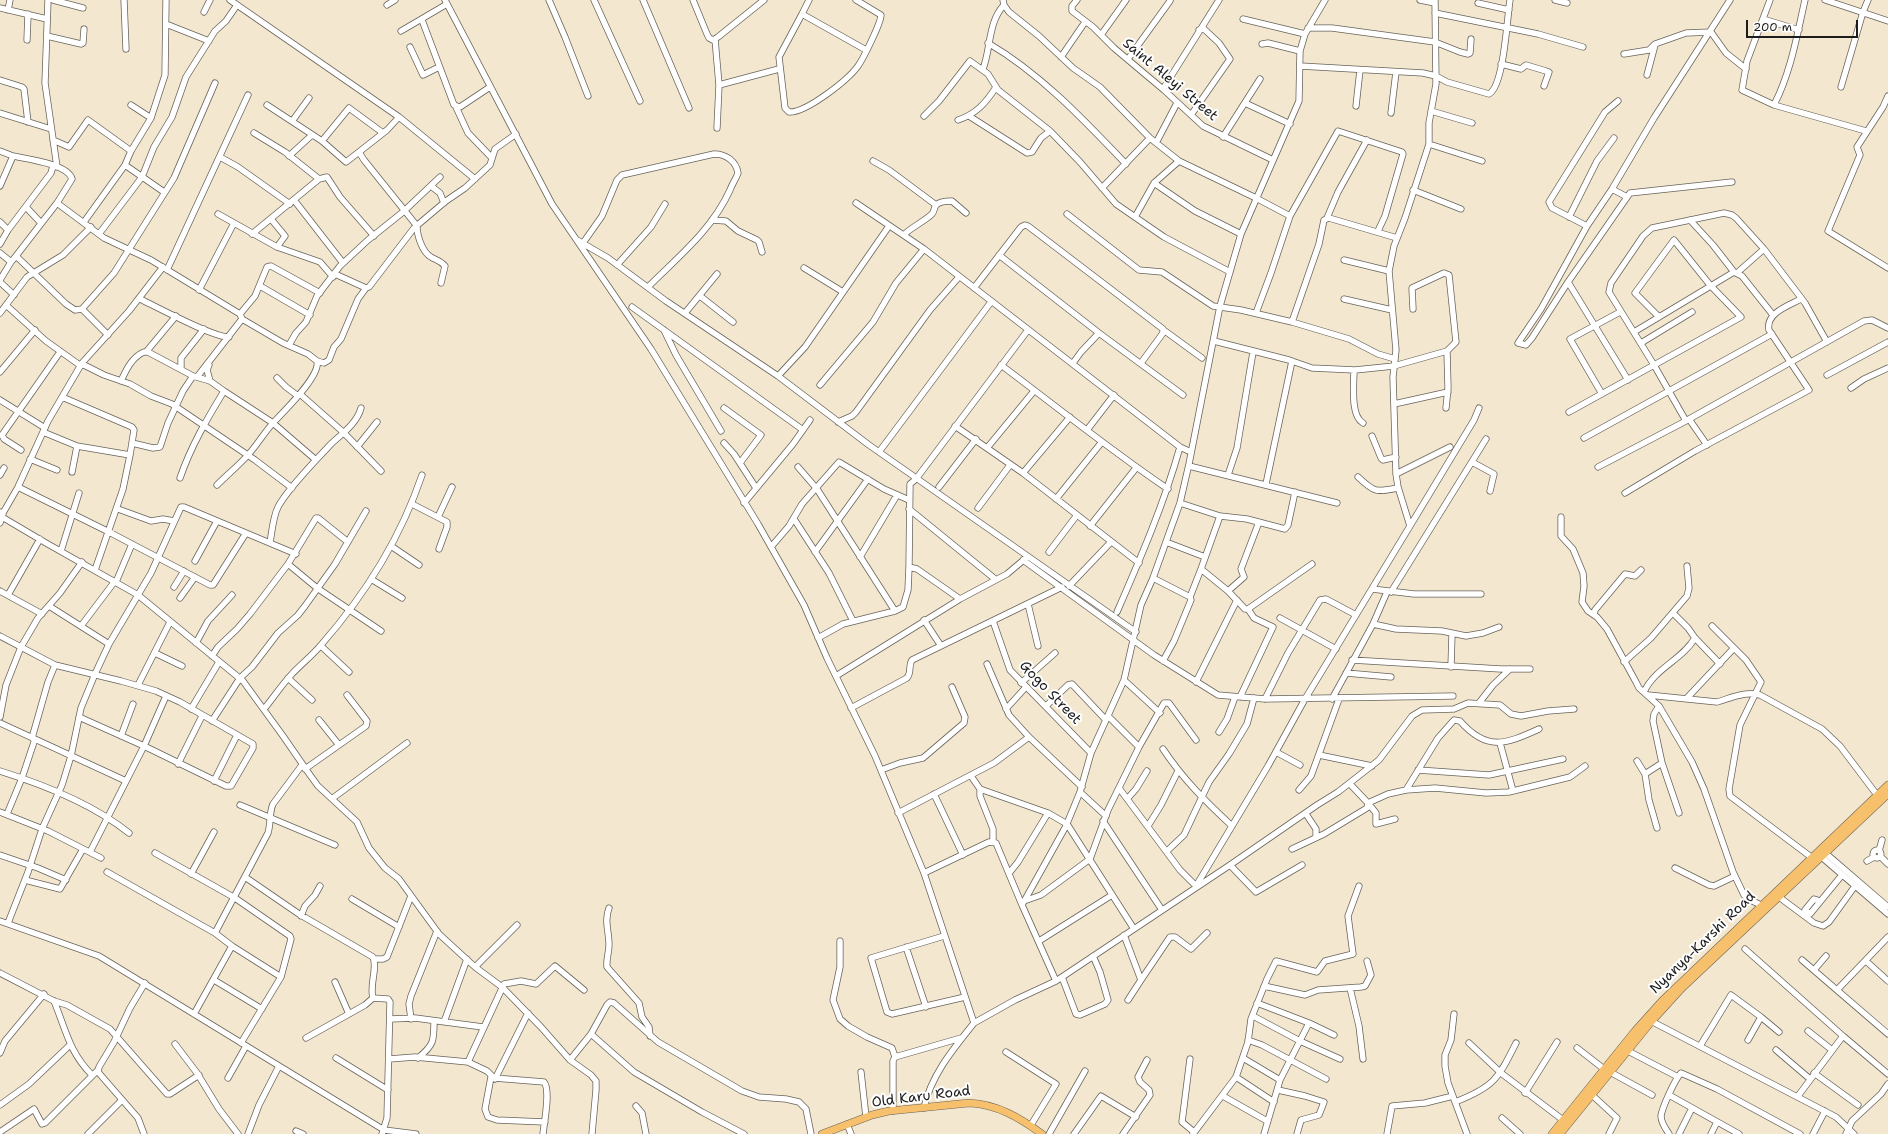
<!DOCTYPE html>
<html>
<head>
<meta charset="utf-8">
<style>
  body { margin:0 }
  #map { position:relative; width:1888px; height:1134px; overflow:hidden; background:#f3e7cf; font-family:"Shantell Sans",sans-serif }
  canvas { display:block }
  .scale { position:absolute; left:1746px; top:20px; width:112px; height:18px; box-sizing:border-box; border:2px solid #1c1c1c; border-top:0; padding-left:5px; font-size:12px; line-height:14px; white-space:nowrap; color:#1c1c1c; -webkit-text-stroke:3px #fff; paint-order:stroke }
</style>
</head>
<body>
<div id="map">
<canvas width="1888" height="1134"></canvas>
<div class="scale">200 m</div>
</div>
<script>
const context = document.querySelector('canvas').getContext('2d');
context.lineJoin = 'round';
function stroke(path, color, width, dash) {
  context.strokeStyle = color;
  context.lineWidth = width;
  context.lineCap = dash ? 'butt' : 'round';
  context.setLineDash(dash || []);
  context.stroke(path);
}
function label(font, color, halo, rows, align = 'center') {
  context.font = font + ' "Shantell Sans",sans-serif';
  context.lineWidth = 4;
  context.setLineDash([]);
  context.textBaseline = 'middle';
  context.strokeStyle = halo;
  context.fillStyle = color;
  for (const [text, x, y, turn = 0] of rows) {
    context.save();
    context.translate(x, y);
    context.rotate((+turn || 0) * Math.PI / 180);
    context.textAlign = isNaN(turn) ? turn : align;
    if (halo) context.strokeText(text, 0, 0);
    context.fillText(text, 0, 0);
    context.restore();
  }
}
const minor = new Path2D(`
  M48,0L45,83L57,167
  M53,0L83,8
  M124,0L126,49
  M230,0L399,117L475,179
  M445,0L552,204L651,349L758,524L804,605L827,658L875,756L924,873L974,1023C954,1048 931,1075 924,1108
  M549,0L565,37L588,96
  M594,0L640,101
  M643,0L689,108
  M693,0L707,34L709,38L713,40L718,37L764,0
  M809,0L802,14L866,50
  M1003,0L1004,5L1009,12L1039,36L1073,68L1100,87L1150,138L1179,161L1256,198L1290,216
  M1077,0L1072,6V11L1093,27L1114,48L1164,90L1203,126L1273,160
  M1420,0L1435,3
  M1435,0L1436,84L1429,123V144L1482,161
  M1555,0L1567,3
  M1730,0L1654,118L1612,189L1587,226L1541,309L1518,343L1526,345L1532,338L1568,282L1630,193L1732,182
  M1770,0L1747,61L1742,90L1774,105L1866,131
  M1825,0L1888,21
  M1478,3L1509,10
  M387,5L395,0
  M0,8L47,19
  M8,10L10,0
  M204,12L210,0
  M1435,13L1538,34L1583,47
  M802,14L779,57L785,108L789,112C806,113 848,80 858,66C863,59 881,23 881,15L856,0
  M1243,19L1305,34
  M1763,19L1799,30
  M422,20L454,105L460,107L490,87
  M166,24L209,41
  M1308,28H1332L1435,42L1460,52L1468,54L1470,53L1471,39
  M401,31L447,4
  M1101,35L1126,0
  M47,36L81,44L83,43L84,29
  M715,39L719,85L717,128
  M27,40L28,14
  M988,43C1041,74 1084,120 1126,164
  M1262,44L1268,43L1300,51
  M410,47L423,75L439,67
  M1624,54L1649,50L1655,44L1686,33L1711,32L1726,53L1746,69
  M1061,57L1085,22
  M1128,59L1170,1
  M1501,64L1521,69L1526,65L1546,71L1549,72L1544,86
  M1300,66L1423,73L1436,76L1447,82L1489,94C1504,86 1507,18 1510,0
  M983,69C991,48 988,22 1004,5
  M1647,75L1655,45
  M0,80L22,87L24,89L28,122
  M719,85L779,69
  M1841,87L1863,12L1868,0
  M1163,89L1219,0
  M1888,96L1883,107L1857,147L1860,155L1828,231L1888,268
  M1245,103L1290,124
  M131,105L151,118
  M267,105L322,141L346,162L359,152
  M1774,105C1791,72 1797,35 1805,0
  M1356,106L1360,70
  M456,107L468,133L492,158
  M1431,111L1472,123
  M0,113L51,129
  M1391,113L1396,72
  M1191,115L1230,59L1219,43L1204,29L1199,30
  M924,116L939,101L970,61L988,74L998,90L1050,131L1080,162L1116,204L1164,237L1230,272
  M969,116L1027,153L1032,152L1041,138L1050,131
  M399,117L387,130L359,152L364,160L417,226C417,235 422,252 431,257C436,260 441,261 445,266L441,283
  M293,120L309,98
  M958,120C976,114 986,103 996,87
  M254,133L285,152L319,179
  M1223,137L1260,79
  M53,140L69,147L88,120L131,151
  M322,141L349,108L383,133
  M1156,143L1177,103
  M0,151L13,156L0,186
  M13,156C27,159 68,164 72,179L57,203L16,256
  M289,156L312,135
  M220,157L238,167L290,204
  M873,161L889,170L936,205
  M125,165L164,192
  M1154,183L1195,211L1241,234
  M431,186L440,193L444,203
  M1102,188L1150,138
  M1612,189L1627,197
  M1413,190L1461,209
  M294,200L343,263
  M57,203L104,238L151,260L240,314L242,319L283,343L308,354L317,361C321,376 283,412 273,423C264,433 257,445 248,455C238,466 227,475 217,485
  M856,203L924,249L1180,447L1191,452
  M26,207L41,223
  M218,214L277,247L320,262L333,277
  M1067,214L1139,270L1162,272L1213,306L1241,310L1292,322L1349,339L1378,354L1395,359
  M1135,217L1154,183L1179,161
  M1569,217L1597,161L1614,138
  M1327,218L1338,192L1367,140
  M271,219L285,236L277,247
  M712,220L726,221L738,231L757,240L759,242L762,252
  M1690,220L1713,245L1734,272
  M0,222L8,230L0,244
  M84,222L125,165L131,151L151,118L165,75L166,0
  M1587,226L1552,208L1549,202L1605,112L1618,101
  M8,230L51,173L53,166
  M99,234L142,177L154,147L172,117L186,77L215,31L226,21L237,5
  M252,234L319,179L327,177L340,197L374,236
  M904,235C907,230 925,221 932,214C934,212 934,208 936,205C939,202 947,201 952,201L966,213
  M577,240L608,258L666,301L778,376L869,445L1136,632
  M583,243L602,216L617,180L622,175L714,154C726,154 736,161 738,173C736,179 732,184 730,190C712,230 678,257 648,287
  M0,253L11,262L16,256L66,304L75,310L82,309
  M999,255L1099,333
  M1344,260L1389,271
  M617,265L651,227L665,204
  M804,268L843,292
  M167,270L248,95
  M1738,272L1764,249
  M335,274L366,288L369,287L414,228L446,201L465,188L490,165L495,149L516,134
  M0,280L11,262
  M0,282L14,295
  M1568,282L1628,380
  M260,286L310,315
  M974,288L1021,227L1025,225L1028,226L1163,329V333L1141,363
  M199,290L234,223
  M700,296L733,322
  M140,299C157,307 214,338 229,337
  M1344,299L1392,310
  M6,305L46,341L81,366
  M632,307L803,430
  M0,313L27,277L63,255L91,227
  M685,313L717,274
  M1256,313L1271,273L1290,216L1338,131L1402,152L1403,154L1385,216L1378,231
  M240,314L255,296L267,267L271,266L320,293
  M1292,322L1319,244L1324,220L1329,218L1397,238
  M664,330L676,355L721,431
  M1165,331L1202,358
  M1634,332L1734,272L1742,276L1773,315
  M108,335L82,309L114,273L174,178L215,83
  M1214,341L1289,360L1312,368L1355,370L1394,366L1447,351L1456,342L1449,275L1444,273L1412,288L1413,309
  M1641,343L1692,312
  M289,345L296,333L306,322L317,296L340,266L368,240L403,212L440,177
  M146,352L176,316
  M317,361L324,363L329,360L334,347L341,339L358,299L366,288
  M1073,363L1081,352L1099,333L1183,395
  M82,364L104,375L130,384L151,396L172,404L255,460L292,488
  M209,365L207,370L210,381
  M1001,365C1057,407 1110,450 1168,489
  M181,369V358L204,329
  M1354,370C1354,383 1350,416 1363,423
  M0,372L35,330
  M1827,375L1888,342
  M778,376L805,347L889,226
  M197,377L242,319
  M277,378L286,387L298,396
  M121,381C126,370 132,357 144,352H148L193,376L210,381L224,391L273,423L316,460
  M820,385L873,322L896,283L924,249
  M1851,388L1864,379L1888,368
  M300,394L343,432L381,471
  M1602,394L1570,339L1620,312
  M0,400L45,428
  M1394,404L1448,392
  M724,408L761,435L740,463
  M1446,408L1448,388L1447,351
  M1569,412L1741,317L1710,285L1674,240L1635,293L1659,317
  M1689,419L1707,445
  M1686,421L1654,365L1609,292L1611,283L1643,236L1652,228L1724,213L1732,215L1736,218L1764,249L1805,303L1827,342
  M838,422L852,416L856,412L930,310L959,277
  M955,426L1023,473L1139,563
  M1087,430L1114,395
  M43,432L77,446L130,455L134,430L132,427L62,397
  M1372,436L1381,458L1383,460L1396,457
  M1584,438L1772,334
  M132,443L153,448L160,447L168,423L183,391L193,376
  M724,443L734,454L756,488
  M357,447L377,422
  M987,448L1034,391
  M21,450L4,439L2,435L60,352
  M879,452L991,302
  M30,459L57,470
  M1472,462L1494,474L1490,491
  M1189,466L1337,503
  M798,467L817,489L895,611
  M1598,467L1682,423L1864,321L1872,320L1888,328
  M72,472L77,446
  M1023,473L1070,417
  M1396,474L1450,447
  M0,475L4,468
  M1228,475L1237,448L1253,352
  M1358,477C1375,493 1376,492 1398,488
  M180,478C191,446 207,419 224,391
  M1266,484L1292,361
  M18,487L109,532L210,585H213L246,533
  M939,487L976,439
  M1625,493L1695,451L1809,390L1769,330C1765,313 1790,305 1801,299
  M1056,499L1101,443
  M744,503L793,444L810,420
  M1180,503L1220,516L1247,519L1285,529L1288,525L1295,492
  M412,504L447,522V527L439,549
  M978,508L1010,465
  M118,509L151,521L163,519L174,521
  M909,509L995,579
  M0,512L3,513L18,487L48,421L82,363L129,311L163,267
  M1220,516L1201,569L1228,591L1245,609H1248L1254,618L1273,627L1240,697
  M2,517L46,543L138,595L243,681L283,736L310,775L318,786L357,822L369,848L385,868L399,879L439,934L475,967L502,987L541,1027L570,1060L591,1075L596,1081V1090L592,1134
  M438,517L452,487
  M1561,517V536L1573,549L1583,573L1584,586L1582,602L1588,611L1597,617L1607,629L1636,682L1639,688L1659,706L1692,762L1704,789L1733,872L1744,895L1748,899L1761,905
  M794,519L829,573L853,621
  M0,523L3,514
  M1090,526L1136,468
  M1410,526L1474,420L1479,408
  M1166,542L1205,557
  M270,543C272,531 273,517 278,507C288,488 317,459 332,443C343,433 357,423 361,408
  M391,546L419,565
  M771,547L789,526L802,504L839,462L884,489L909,500
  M61,551L79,493
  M815,552L868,479
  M1049,552L1077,515
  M860,557L897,495
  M1023,560L1154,655L1218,695L1265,699L1453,696
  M195,561L217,521
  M288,564L317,588L381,631
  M909,567L910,484L916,479L1028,330
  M95,570L123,489L130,455
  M1153,578L1190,597L1191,600L1174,641L1163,661
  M371,579L402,598
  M116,582L132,544
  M1069,586L1110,543
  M174,587L184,571
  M1372,589L1414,594H1481
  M0,591L42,614
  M1228,591L1244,577L1241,569L1259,522
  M1387,592L1373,624L1396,629L1442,631L1466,636L1483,633L1499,627
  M1391,592L1486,439
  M8,595L40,539
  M1190,597L1201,569
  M180,598L195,577
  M1028,604L1038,646
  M49,606L109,644
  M1248,609L1312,564
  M1117,612C1141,557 1164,504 1180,447
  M1594,615L1595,610L1625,574L1635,576L1641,570
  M1280,618L1336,649
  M924,620L941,646
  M993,621L1010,670L1091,753
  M81,626L115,581
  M1712,626L1746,660L1761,682L1740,725L1729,789L1730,796L1811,857
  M0,636L55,665L121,681L156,691L180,702L253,744V748L231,786H226L144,746L79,717
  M818,638L843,624L895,611L903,607L908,590L909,567L917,569L960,599
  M1695,638L1720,664
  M196,643L208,621L232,595
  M321,646L349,672
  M155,653L182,666
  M212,656L218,647L237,629L250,614L288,564L316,518H318L348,542
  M1352,660L1501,669H1530
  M1624,662L1651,638L1687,596L1689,588L1687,566
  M987,664L1009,715L1029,737L1082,787
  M1451,667L1452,634
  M1346,673L1391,677
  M836,676L960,599L1007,574L1026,558
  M288,678L312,700
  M1124,680L1160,713
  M1196,682L1237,600
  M1021,683L1055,653
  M138,685L170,622
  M1644,692C1655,668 1682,660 1695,638L1688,628L1673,613
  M1648,695L1717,702C1731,698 1745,691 1760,695L1822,729L1840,746L1877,795
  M1687,698L1734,648
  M1265,699L1288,653L1320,600L1326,599L1356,615
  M1332,699L1373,624
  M1479,703L1493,685L1510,669
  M1046,706L1068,685L1072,684L1106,720
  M851,708L907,678C912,672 908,666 912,660L1062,587
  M191,709L219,662
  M264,709C273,698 281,686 291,675C300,665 312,656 321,645C364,596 401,537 422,475
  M1006,709L1026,687
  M1108,716L1139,747
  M0,717L6,685L21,647L38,618L60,593L82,562
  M319,720L339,745
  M212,721L240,678L252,667L278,633L298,615L305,606L335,564L366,511
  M0,723L126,781
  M1219,732L1227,719L1235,697
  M121,736L133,704
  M32,738L48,682L55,665
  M1500,743L1513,791
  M1163,749C1183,779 1205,801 1232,826
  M1276,752L1300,765
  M1319,755L1372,766
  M1637,761L1645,774L1649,800L1657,828
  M1662,763L1679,813
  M178,764L202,716
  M305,769L366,726L367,721L347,695
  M881,770L900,763L923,758L964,723L965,717L952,687
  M1418,770L1489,775L1563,759
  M0,771C45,785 93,804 129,833
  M1645,774L1662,763L1653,721L1654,714L1659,706
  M971,776L980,789V796L993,829V841
  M214,781L237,735
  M1119,788L1180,870L1196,886L1268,766L1305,699L1410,526L1398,487L1396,474L1393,377L1396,350L1389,271L1394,246L1405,218L1429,144
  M980,789L1048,813L1067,824L1134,929
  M1299,790L1311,776L1339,699
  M1406,790L1438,738L1454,720L1460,721C1487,752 1506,744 1539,729
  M1080,792L1106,816
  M934,794L963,855
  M333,798L407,743
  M1128,798L1136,789L1147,771
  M240,805L335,845
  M0,812L48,831L101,858
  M898,813L994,763L1029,737
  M7,814L22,778L35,739
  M1306,814L1316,829V837
  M1395,819L1376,824V813L1368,803L1388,794L1406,790L1435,788L1486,793L1509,792L1570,777L1585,766
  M1103,821L1162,910
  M1148,826L1161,805L1178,771
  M1292,849L1324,834L1367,808L1368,803L1350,784
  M1873 854a4 4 0 1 1 8 0a4 4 0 1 1-8 0Z
  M1167,851L1184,835L1209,782L1229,754L1247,724L1254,698
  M1823,851L1888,907
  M1879,851L1882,840
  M90,852L144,746L166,696
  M155,853L235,898L290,936L291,939L281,977
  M1818,854L1888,914
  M0,855L38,868L66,880
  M1880,856L1888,864
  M1867,861L1874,857
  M1230,865L1256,892L1302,865
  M1675,868L1709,885L1714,886L1735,876
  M107,872L215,933L232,946L194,1014
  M1010,872L1018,862L1048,813
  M924,873L989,842L996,843L1022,905
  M191,874L214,832
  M245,877L299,914L373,957C378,967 369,986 373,998
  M25,880L60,889L83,849
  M1779,897L1814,923L1823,926L1829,922L1855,886
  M352,899L399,927
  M1024,901L1041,895L1090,859L1108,810L1139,747L1164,703H1169L1196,740
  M1820,901L1814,899L1805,910L1810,914L1842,875
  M609,908C604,921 609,931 609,945C609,953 606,959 607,967L639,1003L642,1017L649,1027L650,1036
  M301,916L305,906L315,895L320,886
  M0,921L99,956L384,1130L416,1134
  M8,923L28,872L42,829L62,785L71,756L81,708L95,674L109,644L151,573L181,507H184L296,554
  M215,933L268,833C271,823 269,813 273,804L302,765
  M1124,935L1141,980L1128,1000
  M944,936L871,958L887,1012L892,1014L965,997
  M840,941V967L833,1000L840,1019L848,1026L867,1037L892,1048L895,1057
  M1039,941L1112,895
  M232,946L281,977L241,1043
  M906,947L926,1007
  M1745,949L1843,1036L1888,1074
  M374,959H383L387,957L411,896
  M1802,960L1888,1034
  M1866,961L1888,981
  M475,967L517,925
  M1814,970L1826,956
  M0,973L54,1001L67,1005L110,1029L167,1094H170L199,1075
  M1062,977L1076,1014L1080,1015L1105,1004L1108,1000L1100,972L1093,956
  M214,980L262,1009
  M1141,980L1170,937H1175L1191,949L1207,933
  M1056,981L1022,905L1066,826L1080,792L1091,753L1124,680L1141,605L1153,578L1180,503L1189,464L1220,306L1241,234L1299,101L1300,51L1305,34L1325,0
  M335,982L349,1014
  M1264,986L1305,995L1318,990L1361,987L1365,986L1371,975L1367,961
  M1350,988L1359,1026L1363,1059
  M1837,990L1888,937
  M54,1001C66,1030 69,1052 92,1075
  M1257,1003L1309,1023L1334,1035
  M1454,1014L1451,1040L1445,1055V1066L1448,1083L1467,1134
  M1253,1016L1300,1041L1340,1059
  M1761,1017L1779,1032
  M390,1019L415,1018L483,1027
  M411,1019L409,1004L411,996L437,931
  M1649,1020L1836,1117L1854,1134
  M444,1022L467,959
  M974,1023L1015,1000L1056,981L1230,865L1317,805L1338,792L1379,760L1412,716L1422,710L1454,709L1468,703L1500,705L1511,714L1521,716L1548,711L1574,709
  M1808,1031L1832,1050
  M591,1034L634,1072L702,1112L744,1134
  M306,1038L365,1005L373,998L388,999L390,1002L387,1118L382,1134
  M1248,1040L1262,1045L1326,1079
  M1469,1043L1501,1073L1563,1120
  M175,1044L197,1073L219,1109L238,1134
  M1700,1046L1731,995L1761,1017L1748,1040
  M1577,1048L1604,1069
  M1776,1050L1810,1079
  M1628,1051L1678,1077
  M1006,1052L1056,1084L1031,1125
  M0,1053L5,1041L44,994
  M336,1058L388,1090
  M418,1058C434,1045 434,1041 434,1021
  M1243,1058L1280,1080
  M389,1059L415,1057L468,1062L487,1071L494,1078L544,1082C551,1090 544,1123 543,1134
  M1190,1059L1182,1122L1194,1132
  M570,1060L591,1034L607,1005L610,1002L614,1003L658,1042L742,1091L759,1097L786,1099L799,1102L806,1109L811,1134
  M468,1062L504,984L521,981L536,984L555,966L584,990
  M861,1072L866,1117
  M1610,1072L1652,1095
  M1814,1073L1858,1105
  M491,1077L485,1109L488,1117L497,1120L545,1122
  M1236,1077L1274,1102
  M228,1078L246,1046
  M495,1079L528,1013
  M1278,1090L1305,1096L1324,1102L1319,1115L1301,1120L1297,1134
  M1525,1093L1557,1042
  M1592,1095L1617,1118L1609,1134
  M1669,1095L1739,1134
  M1223,1096L1267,1121
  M1798,1096L1843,1036
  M1455,1102C1494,1087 1498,1079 1516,1043
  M0,1105L29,1084L70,1045
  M636,1106L642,1113L646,1134
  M893,1111V1061L895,1057L961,1038
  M1502,1118L1520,1134
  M847,1124L851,1134
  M296,1131L303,1134
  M0,1132L34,1109L42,1124L45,1123L98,1070
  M88,1134L122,1100
  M144,1134L138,1118L98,1072L99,1067L114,1042L130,1008L145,983
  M248,1134L259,1105L279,1066
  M1049,1134L1085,1071
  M1074,1134L1101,1096L1136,1117
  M1123,1134L1150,1095L1149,1090L1140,1082L1138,1077L1147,1060
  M1193,1134L1236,1077L1248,1042L1251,1019L1267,979L1276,961L1317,972L1325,961L1353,954L1348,916L1359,886
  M1264,1134L1280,1080L1309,1023
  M1387,1134L1392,1106L1425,1103L1453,1096
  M1669,1134C1666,1129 1661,1123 1661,1116C1662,1108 1675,1079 1681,1073L1717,1089L1800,1134
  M1679,1134L1692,1108
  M1711,1134L1717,1122
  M1813,1134L1825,1111
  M1846,1134L1852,1121L1881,1094L1888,1084`);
const major = new Path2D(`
  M822,1134L872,1115L889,1111L969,1103C997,1104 1020,1118 1042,1134
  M1552,1134L1635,1031L1662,1001L1888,785
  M1560,1134L1651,1022L1682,988L1888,794`);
stroke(minor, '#67635b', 7);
stroke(major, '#67635b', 8);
stroke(minor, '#fff', 5.5);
stroke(major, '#f7c06c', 7);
label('14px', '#1c1c1c', '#fff', [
  ["Saint Aleyi Street",1170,80,40],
  ["Gogo Street",1050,693,46],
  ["Nyanya-Karshi Road",1703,943,-44],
  ["Old Karu Road",921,1097,-7]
]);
</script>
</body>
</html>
